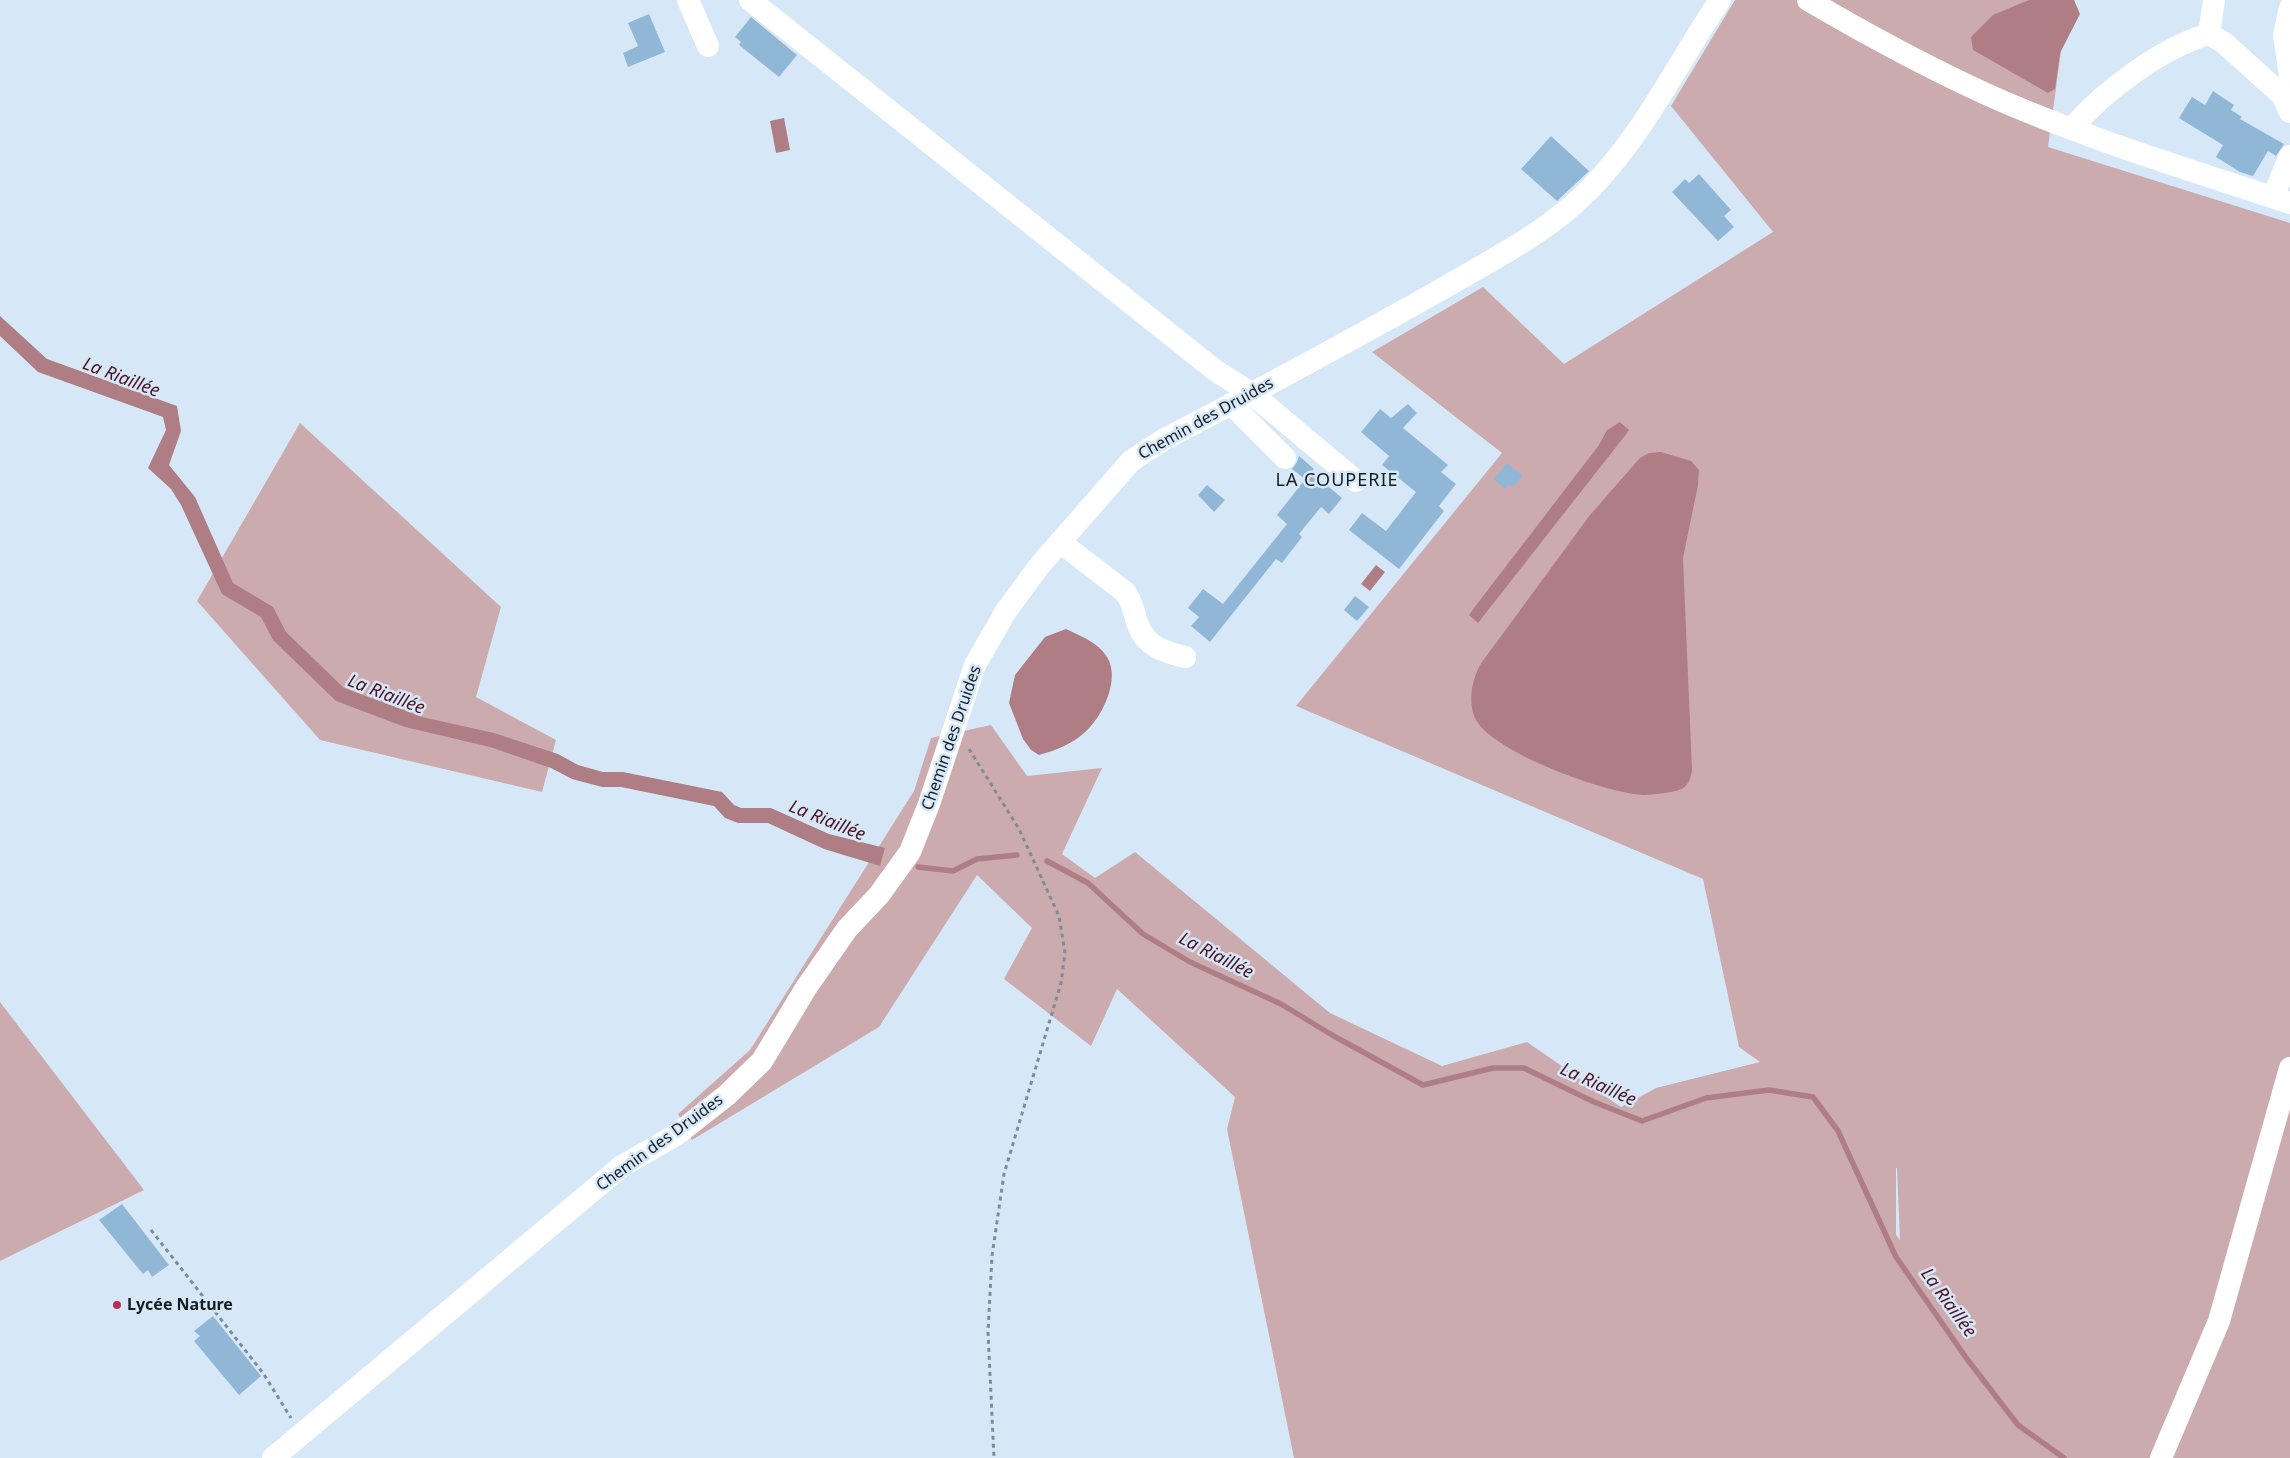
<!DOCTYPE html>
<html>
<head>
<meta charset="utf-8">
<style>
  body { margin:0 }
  canvas { display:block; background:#d6e8f7 }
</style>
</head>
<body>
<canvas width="2290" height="1458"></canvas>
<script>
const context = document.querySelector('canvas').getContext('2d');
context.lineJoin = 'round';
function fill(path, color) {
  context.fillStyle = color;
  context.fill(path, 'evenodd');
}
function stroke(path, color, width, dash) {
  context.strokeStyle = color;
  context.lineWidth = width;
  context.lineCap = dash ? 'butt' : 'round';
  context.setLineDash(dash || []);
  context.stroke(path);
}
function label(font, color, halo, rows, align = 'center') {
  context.font = font + ' "Noto Sans",sans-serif';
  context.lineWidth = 5;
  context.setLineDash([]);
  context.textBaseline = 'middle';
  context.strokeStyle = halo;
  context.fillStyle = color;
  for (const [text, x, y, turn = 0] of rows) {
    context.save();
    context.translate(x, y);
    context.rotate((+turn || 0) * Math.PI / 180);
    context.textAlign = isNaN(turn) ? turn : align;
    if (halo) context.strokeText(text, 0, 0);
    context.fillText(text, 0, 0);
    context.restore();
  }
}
fill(new Path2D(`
  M1735,0H2068L2048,147L2290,223V1458H1294L1227,1129L1235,1097L1117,989L1091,1046L1004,979L1032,928L977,875L879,1027L692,1140L678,1114L750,1050L914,791L931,738L991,725L1027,776L1102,768L1062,854L1095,878L1135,852L1330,1013L1442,1066L1527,1042L1621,1107L1656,1088L1760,1062L1739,1047L1703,879L1296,706L1502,453L1372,352L1483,287L1564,364L1773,232L1671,106ZM1896,1168H1897L1900,1240L1896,1235Z
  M300,423L501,607L476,697L556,740L542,792L320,740L197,601Z
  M0,1002L144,1190L0,1261Z`), '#ccabaf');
fill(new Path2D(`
  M2029,0H2074L2080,14L2060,53L2055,89L2048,93L1973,50L1971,37L1993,15Z
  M784,118L790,150L776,153L770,121Z
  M0,316L47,359L177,406L181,431L169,465L195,497L233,583L273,607L286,632L344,688L422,717L494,733L558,754L578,765L603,772H623L722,792L734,805L741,808H771L829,834L885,848L880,866L824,849L768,823H738L725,818L714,806L621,787H602L572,779L551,768L490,747L405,727L336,701L273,640L261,617L222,594L181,505L171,489L148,468L166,430L163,417L38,372L0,336Z
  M1620,422L1629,430L1627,433L1478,623L1469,615L1474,608L1599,445L1607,430Z
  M1661,452L1691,461L1699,470L1698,485L1683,558L1692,770C1691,777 1689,785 1682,789C1676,792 1651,795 1644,795C1608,794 1494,753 1476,720C1467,703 1472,677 1482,662L1590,515L1640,458L1649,453Z
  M1376,565L1385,572L1370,591L1361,584Z
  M1066,629C1080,636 1098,642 1107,657C1121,679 1102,718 1084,733C1072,744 1054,751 1039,755L1031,750L1023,739L1009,703L1015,675L1045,637Z`), '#af7e85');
stroke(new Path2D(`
  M1047,861L1088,883L1143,934L1190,962L1281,1004L1332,1035L1423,1085L1493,1068H1524L1594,1102L1642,1121L1706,1098L1769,1090L1813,1097L1838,1131L1896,1257L1967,1359L2018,1425L2064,1458
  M918,867L953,871L977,859L1017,855`), '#af7e85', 5.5);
fill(new Path2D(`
  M649,14L665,52L628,67L623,53L638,46L628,23Z
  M751,17L797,55L779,77L739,45L741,42L735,37Z
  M2213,91L2234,105L2231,110L2242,117L2240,119L2284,144L2276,156L2268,151L2253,176L2240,172L2216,157L2223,145L2179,118L2192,97L2205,105Z
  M1551,136L1589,171L1557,201L1521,169Z
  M1699,174L1731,210L1724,216L1734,227L1718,241L1672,192L1685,179L1689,183Z
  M1408,404L1417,413L1403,428L1448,465L1441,472L1456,484L1439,506L1444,511L1399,569L1349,530L1362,513L1386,531L1416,492L1382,465L1389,456L1361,432L1380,409L1391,418Z
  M1299,456L1314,469L1305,479L1292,469L1297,462Z
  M1507,463L1523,476L1513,487L1509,484L1505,489L1494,479Z
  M1311,472L1342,498L1329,514L1321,507L1299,534L1302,537L1282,563L1276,559L1210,642L1191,626L1199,617L1188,608L1203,589L1223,604L1287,524L1277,515Z
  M1207,485L1225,500L1214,512L1198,495Z
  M1355,596L1369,607L1357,621L1344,610Z
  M122,1204L169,1265L152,1277L148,1270L143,1274L99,1220Z
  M213,1316L261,1376L239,1395L194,1341L200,1336L194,1331Z`), '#91b7d7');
stroke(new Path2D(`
  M969,749L1019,829L1059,916L1065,953L1061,983L1004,1174L992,1256L988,1332L994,1458
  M151,1230L263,1373L291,1418`), '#7f8c97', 3, [4, 4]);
stroke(new Path2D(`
  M688,0L708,46
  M750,0L1216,371L1251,393L1356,481
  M1808,0C1866,34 1925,66 1986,94C2084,138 2188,169 2290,203
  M2290,8L2284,35L2290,76
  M2209,34L2214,0
  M2072,128C2104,91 2161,48 2209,34L2223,42L2282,95L2290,112
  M2273,197L2290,156
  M1231,404L1285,458
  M1060,542L1125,592C1134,604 1133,612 1138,625C1146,647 1165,652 1185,657
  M273,1458L622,1166L676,1135L727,1095L762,1061L806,988L847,929L879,895L910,852L929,804L975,665L1006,611L1040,565L1131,461L1163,440C1257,391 1350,341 1442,289C1493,259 1548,232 1589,190C1644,134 1677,64 1720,0
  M2161,1458L2219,1321L2290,1068`), '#fff', 22);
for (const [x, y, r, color] of [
  [117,1305,5,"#bc2c55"]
]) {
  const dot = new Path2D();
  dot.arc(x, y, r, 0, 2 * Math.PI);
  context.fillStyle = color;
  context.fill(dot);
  stroke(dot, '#d6e8f7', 2);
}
label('16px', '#161d22', '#d6e8f7', [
  ["Chemin des Druides",1206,419,-29],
  ["Chemin des Druides",952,738,-71],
  ["Chemin des Druides",660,1143,-36]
]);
label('bold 16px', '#161d22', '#d6e8f7', [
  ["Lycée Nature",127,1305]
], 'left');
label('italic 18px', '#4e1121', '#d6e8f7', [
  ["La Riaillée",121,378,21],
  ["La Riaillée",386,695,21],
  ["La Riaillée",827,821,22],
  ["La Riaillée",1216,956,27],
  ["La Riaillée",1598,1085,24],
  ["La Riaillée",1948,1303,54]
]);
context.letterSpacing = '1px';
label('18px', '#161d22', '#d6e8f7', [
  ["LA COUPERIE",1337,481]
]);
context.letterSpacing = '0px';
</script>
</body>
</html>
